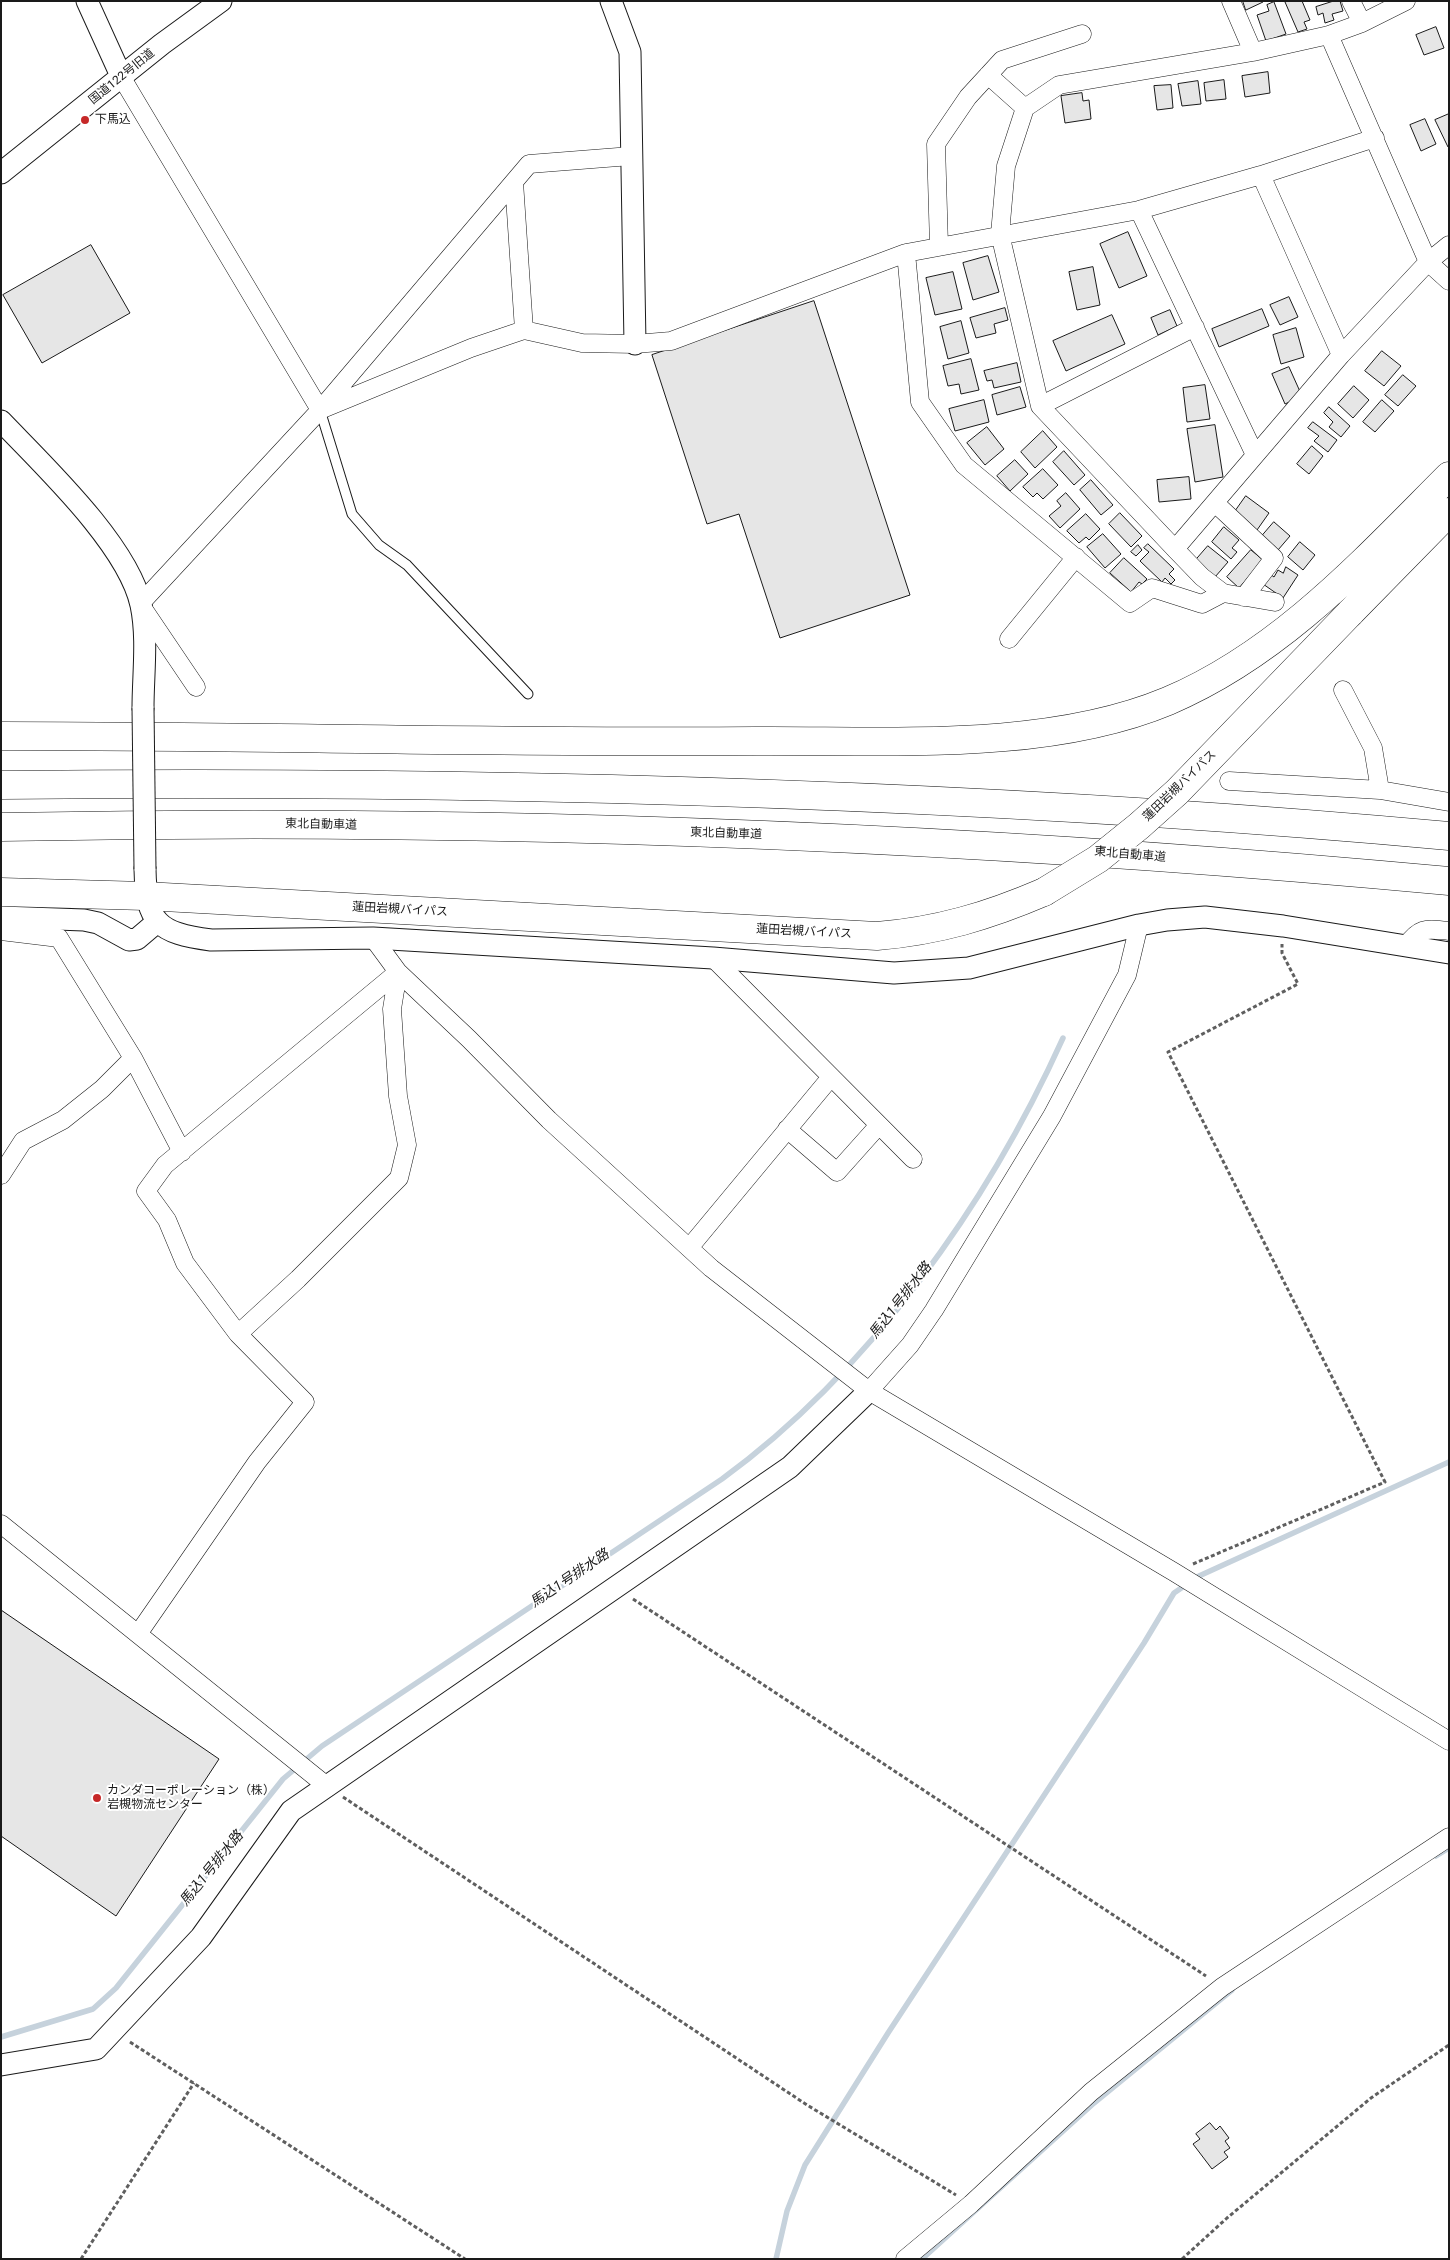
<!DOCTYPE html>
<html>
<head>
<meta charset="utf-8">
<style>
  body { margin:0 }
  #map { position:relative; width:1450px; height:2260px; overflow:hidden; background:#fff; font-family:Roboto,sans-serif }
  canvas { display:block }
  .frame { position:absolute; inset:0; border:2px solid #1a1a1a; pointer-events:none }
</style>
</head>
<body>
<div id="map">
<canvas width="1450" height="2260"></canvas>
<div class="frame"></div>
</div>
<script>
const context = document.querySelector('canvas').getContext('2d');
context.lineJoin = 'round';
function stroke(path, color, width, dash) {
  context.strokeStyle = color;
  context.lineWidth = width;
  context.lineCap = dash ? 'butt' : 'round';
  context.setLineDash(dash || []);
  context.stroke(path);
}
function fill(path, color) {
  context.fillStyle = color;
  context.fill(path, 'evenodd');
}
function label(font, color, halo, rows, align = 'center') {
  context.font = font + ' Roboto,"Noto Sans JP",sans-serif';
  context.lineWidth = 4;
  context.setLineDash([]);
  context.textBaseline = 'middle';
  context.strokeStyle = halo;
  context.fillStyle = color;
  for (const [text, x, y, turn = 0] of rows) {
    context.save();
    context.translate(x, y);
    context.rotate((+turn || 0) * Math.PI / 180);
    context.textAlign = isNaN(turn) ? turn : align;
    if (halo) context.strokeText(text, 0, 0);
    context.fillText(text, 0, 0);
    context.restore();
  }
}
stroke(new Path2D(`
  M1436,1856L1449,1848
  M1,2037L93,2009L116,1988L283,1779L322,1746L722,1479C870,1371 988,1204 1063,1038
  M776,2259L787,2211L805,2165L888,2033L1144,1643L1174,1593L1199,1576L1449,1462
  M922,2259L1094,2103L1232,1990`), '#c6d2dc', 5.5);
const building = new Path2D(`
  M1243,1H1262L1263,2L1246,10Z
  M1302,1L1310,20L1304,22L1307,29L1298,32L1285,2Z
  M1334,1H1340L1343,11L1332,14L1334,20L1325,23L1323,13L1318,15L1316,7Z
  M1274,2L1286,34L1266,41L1257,15L1269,11L1267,5Z
  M1436,27L1444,48L1424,55L1416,35Z
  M1268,72L1270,93L1245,97L1242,76Z
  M1224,80L1226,99L1206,101L1204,83Z
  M1198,81L1201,104L1182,106L1178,84Z
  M1171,85L1173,108L1157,110L1154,86Z
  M1082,93L1083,101L1089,100L1091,119L1065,123L1061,96Z
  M1449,114V146L1448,147L1435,120Z
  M1425,119L1436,144L1421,151L1410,125Z
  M1128,232L1147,276L1119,288L1100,244Z
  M91,245L130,313L42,363L3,295Z
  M988,256L999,292L973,300L963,263Z
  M1093,267L1100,305L1077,310L1069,272Z
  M953,272L962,309L935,315L926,278Z
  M1289,297L1298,317L1280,325L1270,305Z
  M814,301L910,595L780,638L739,514L707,524L652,355Z
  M1005,308L1008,320L994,324L996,333L976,338L970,318Z
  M1262,309L1269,326L1219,347L1212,329Z
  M1170,310L1177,326L1158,335L1151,318Z
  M1112,315L1125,344L1066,371L1053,341Z
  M961,321L969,353L948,359L940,327Z
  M1296,328L1304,357L1281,364L1273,335Z
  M1382,351L1401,366L1384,386L1365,371Z
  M971,359L979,390L961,394L959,384L948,386L943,366Z
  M1017,363L1021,382L994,388L992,380L987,381L984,371Z
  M1289,367L1302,396L1285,404L1272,374Z
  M1403,375L1416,386L1398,406L1385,395Z
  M1205,385L1210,419L1187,422L1183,388Z
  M1354,386L1369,400L1353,418L1338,404Z
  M1020,387L1026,407L997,415L992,395Z
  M984,400L989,422L955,431L949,409Z
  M1382,400L1394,411L1375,432L1363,422Z
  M1329,407L1350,426L1341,437L1329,427L1333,422L1324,413Z
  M1313,422L1337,440L1328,452L1314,441L1319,436L1308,428Z
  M1215,425L1223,477L1195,482L1187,429Z
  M987,427L1004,449L985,465L967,443Z
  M1043,431L1057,447L1035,468L1021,452Z
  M1312,446L1323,456L1309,474L1297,464Z
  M1064,451L1085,475L1074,485L1053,462Z
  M1015,460L1028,474L1010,491L997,476Z
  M1043,469L1058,485L1043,499L1037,493L1033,497L1023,487Z
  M1189,477L1191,499L1159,502L1157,480Z
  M1091,480L1113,505L1101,515L1080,490Z
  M1066,493L1080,509L1060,528L1049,516L1061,506L1057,501Z
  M1246,496L1269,513L1257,530L1234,513Z
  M1120,513L1142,536L1131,547L1109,524Z
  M1086,514L1100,529L1089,540L1086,537L1079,543L1067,531Z
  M1274,522L1290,536L1278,550L1262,536Z
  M1224,527L1239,540L1232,548L1237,552L1231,559L1212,542Z
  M1103,534L1121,554L1105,568L1087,547Z
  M1300,542L1315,555L1303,570L1288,557Z
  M1148,544L1174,569L1169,574L1175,580L1171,584L1165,578L1162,582L1140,561L1149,552L1144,548Z
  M1138,545L1142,550L1136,556L1131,552Z
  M1208,546L1228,562L1215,577L1195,561Z
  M1251,550L1263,560L1239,588L1227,577Z
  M1124,558L1147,579L1142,584L1139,582L1131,592L1110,573Z
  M1286,567L1298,575L1283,598L1263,584L1270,574L1274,577L1278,570L1283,573Z
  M1,1610L219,1759L116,1916L1,1836Z
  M1210,2123L1216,2130L1220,2126L1229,2138L1225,2141L1230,2148L1224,2152L1228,2157L1212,2169L1193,2144L1200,2139L1196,2134Z`);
fill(building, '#e6e6e6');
stroke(building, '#1a1a1a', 1);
const service = new Path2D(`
  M320,410L352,514L379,545L407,565L528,694`);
const minor = new Path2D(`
  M1231,1L1253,52
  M1351,1L1362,23
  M1329,35L1428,262L1449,281
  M988,75L1025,108
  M122,78L320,410
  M1261,175L1341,355
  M514,182L524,330
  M1139,210L1255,455
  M939,246L936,144L968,97L1002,60L1082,34
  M906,253L920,402L964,465L1130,603L1152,588L1202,604L1223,593L1275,602
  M1040,406L1195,327
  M320,410L471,348L524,330L582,343L635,344L671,341L906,253L1139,210L1261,175L1375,138
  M1215,503L1274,558L1244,597
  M1175,549L1341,355L1428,262L1449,245
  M1223,593L1202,577L1175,549L1040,406L1000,234L1006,166L1025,108L1059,85L1253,52L1329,35L1362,23L1406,1
  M1009,639L1076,557
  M196,687L140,604L320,410L529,164L631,156
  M1343,690L1373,748L1380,790
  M1229,781L1380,790L1449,802
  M1,931L59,938L133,1058L102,1089L63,1120L23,1141L1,1175
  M373,938L398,972L469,1039L549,1120L711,1268L869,1391L1174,1572L1449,1741
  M1406,946C1420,926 1427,929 1449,931
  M713,958L913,1159
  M133,1058L182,1152
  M787,1129L837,1172L879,1125
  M689,1248L831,1077
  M238,1334L185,1263L167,1220L146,1191L165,1165L398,972
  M869,1391L910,1345L934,1310L1052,1116L1127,975L1139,925
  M1,1524L328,1787
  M138,1634L257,1462L305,1402L238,1334L298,1279L399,1178L407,1145L398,1096L392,1009L398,972
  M905,2259L971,2204L1091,2092L1222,1987L1449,1837`);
const tertiary = new Path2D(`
  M87,1L122,78
  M611,1L630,52L635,344
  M1,173L162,44L221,1
  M1,421C44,466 128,545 141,605C148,638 143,675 143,708
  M145,869C146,923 158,933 211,940L373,938L713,958L894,973L969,968L1139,925L1167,920L1205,917L1283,926L1449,953
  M1,917L84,920L98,923L129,940L137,939L157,922
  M1,2065L96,2049L201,1937L291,1811L790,1467L869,1391`);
const trunk = new Path2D(`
  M1350,613L1449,512
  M1,736C253,736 505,743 756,741C887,740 1046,752 1168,701C1281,653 1364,561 1449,476
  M1,892L145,896L877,936C938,931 988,916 1044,892`);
const motorway = new Path2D(`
  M1,785C484,780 968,792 1449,836
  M1,827C484,817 968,836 1449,881`);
stroke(service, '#1a1a1a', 11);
stroke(minor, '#1a1a1a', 19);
stroke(tertiary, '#1a1a1a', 23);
stroke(trunk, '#1a1a1a', 29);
stroke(motorway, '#1a1a1a', 29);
stroke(new Path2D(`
  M1193,1564L1385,1482L1168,1052L1298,984L1282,953V944
  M633,1599L1206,1976
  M343,1797L807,2105L956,2195
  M130,2042L465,2259
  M81,2259L194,2083
  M1182,2259L1227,2218L1371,2098L1449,2045`), '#5f5f5f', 3, [4, 2.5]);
stroke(service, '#fff', 9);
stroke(minor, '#fff', 18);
stroke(tertiary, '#fff', 21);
stroke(trunk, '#fff', 28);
stroke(motorway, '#fff', 28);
const tertiaryBridge = new Path2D(`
  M143,708L145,869`);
const trunkBridge = new Path2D(`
  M1044,892L1098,859L1139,826L1177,792L1350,613`);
stroke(tertiaryBridge, '#1a1a1a', 23, []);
stroke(trunkBridge, '#1a1a1a', 29, []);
stroke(tertiaryBridge, '#fff', 21);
stroke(trunkBridge, '#fff', 28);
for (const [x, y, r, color] of [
  [85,120,5,"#c62828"],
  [97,1798,5,"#c62828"]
]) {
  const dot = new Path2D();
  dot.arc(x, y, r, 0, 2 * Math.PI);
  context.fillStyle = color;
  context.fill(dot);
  stroke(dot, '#fff', 2);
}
label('12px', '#1a1a1a', '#fff', [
  ["国道122号旧道",122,77,-39],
  ["蓮田岩槻バイパス",1180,786,-44],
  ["東北自動車道",321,825,1],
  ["東北自動車道",726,834,2],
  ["東北自動車道",1130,855,5],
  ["蓮田岩槻バイパス",400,910,3],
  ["蓮田岩槻バイパス",804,932,3]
]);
label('12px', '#1a1a1a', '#fff', [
  ["下馬込",95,120],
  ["カンダコーポレーション（株）",107,1791],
  ["岩槻物流センター",107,1805]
], 'left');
label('italic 14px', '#1a1a1a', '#fff', [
  ["馬込1号排水路",901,1301,-52],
  ["馬込1号排水路",570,1579,-34],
  ["馬込1号排水路",212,1869,-51]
]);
</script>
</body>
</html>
